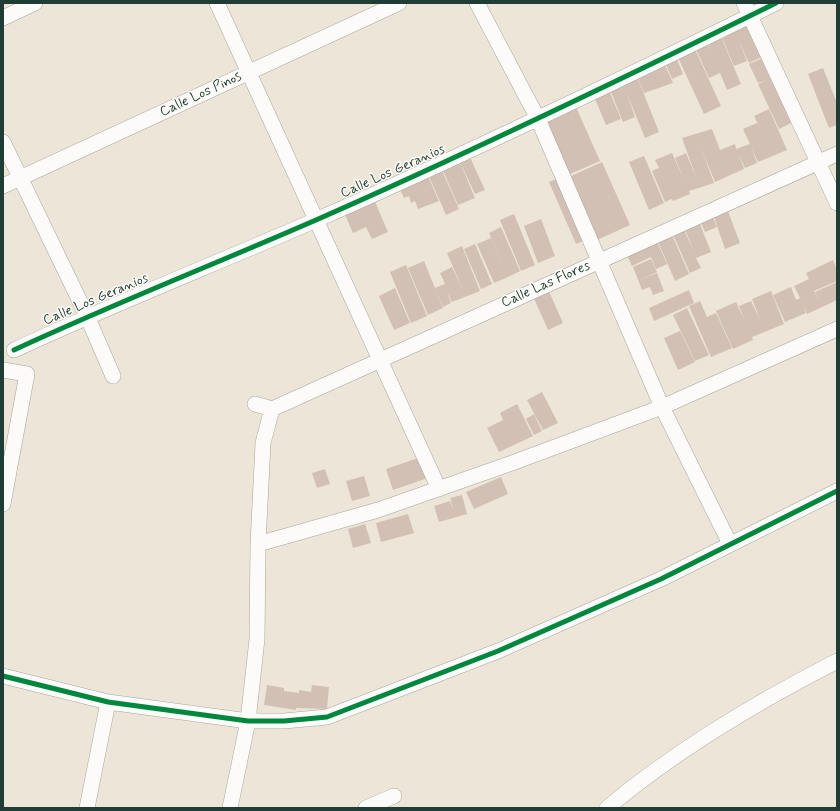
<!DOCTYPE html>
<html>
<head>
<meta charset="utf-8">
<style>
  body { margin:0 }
  #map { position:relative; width:840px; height:811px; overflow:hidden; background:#ece5d8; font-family:Mynerve,sans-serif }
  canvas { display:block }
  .frame { position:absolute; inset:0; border:4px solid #1f3d34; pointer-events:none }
</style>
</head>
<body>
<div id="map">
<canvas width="840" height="811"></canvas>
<div class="frame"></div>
</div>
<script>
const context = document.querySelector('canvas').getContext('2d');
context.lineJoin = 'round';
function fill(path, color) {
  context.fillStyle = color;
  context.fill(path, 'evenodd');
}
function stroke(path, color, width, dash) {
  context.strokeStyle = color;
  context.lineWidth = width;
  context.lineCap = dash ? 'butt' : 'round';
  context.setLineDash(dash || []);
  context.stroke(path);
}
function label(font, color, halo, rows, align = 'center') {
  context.font = font + ' Mynerve,sans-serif';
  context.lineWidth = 3;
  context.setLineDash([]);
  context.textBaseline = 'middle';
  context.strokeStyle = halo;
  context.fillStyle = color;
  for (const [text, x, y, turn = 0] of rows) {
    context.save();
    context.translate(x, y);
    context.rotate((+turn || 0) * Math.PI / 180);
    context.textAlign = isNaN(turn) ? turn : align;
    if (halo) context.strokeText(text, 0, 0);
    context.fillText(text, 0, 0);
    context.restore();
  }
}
fill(new Path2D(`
  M751,22L766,55L749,63L738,39L747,61L734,66L720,33Z
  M719,32L741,84L727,90L720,73L709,78L694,45L705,40L711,51L705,38Z
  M693,45L721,106L704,114L676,53Z
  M675,54L683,74L672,79L664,60Z
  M767,56L797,120L779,129L758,84L767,80L758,83L749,64Z
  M663,61L673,83L644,93L636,73Z
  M823,68L837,103V125L829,128L808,74Z
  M636,74L659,132L645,138L627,94L635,117L623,122L609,87Z
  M608,88L621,119L606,125L593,94Z
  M576,107L600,161L570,174L546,122Z
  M769,109L787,150L758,162L752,149L757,163L745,168L739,155L744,169L715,182L702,150L714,183L689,191L690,194L673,201L672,199L665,202L652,171L659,168L655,160L672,153L684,180L675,158L686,153L697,180L682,138L712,129L720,150L735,144L736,149L750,144L743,129L757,123L760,128L754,116Z
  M468,153L485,190L475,194L458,158Z
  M644,156L664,203L649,210L629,162Z
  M458,158L475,198L458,205L441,166Z
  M602,162L630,225L597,240L569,177Z
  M440,166L459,209L446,215L427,172Z
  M426,172L439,201L418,209L415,201L411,203L409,196L404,198L398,185Z
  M561,177L588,239L576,244L549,182Z
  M373,197L388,232L372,239L366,227L353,233L343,210Z
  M726,206L740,243L725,249L712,211Z
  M711,213L717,227L705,232L699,218Z
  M514,214L535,265L521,271L500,220Z
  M541,219L555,256L538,263L524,226Z
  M698,219L711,252L696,258L701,268L690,273L671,230L682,225L694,252L683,224Z
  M501,227L520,271L508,277L489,233Z
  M670,230L689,274L675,281L656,237Z
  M655,237L667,264L656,269L651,257L632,266L625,251Z
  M491,238L508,277L494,283L477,244Z
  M475,244L492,284L481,289L464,249Z
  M462,246L480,291L452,302L447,292L451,303L443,307L435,288L445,284L440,273L452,267L464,293L447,253Z
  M651,259L657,272L642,279L657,273L664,291L653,295L650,287L642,290L633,267Z
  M833,260L837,270L815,280L837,270V281L814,291L819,301L815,292L837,282V300L807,314L801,300L806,313L785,322L773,295L791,287L796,300L800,298L794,286L809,279L806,273Z
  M424,261L443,308L428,315L408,268Z
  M406,265L427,316L411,323L390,272Z
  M547,287L563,323L548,330L532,294Z
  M395,288L410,323L394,330L379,296Z
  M689,290L694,303L654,321L649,308Z
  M771,291L784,324L752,337L753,340L733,349L716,311L736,302L745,321L739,306L751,301L760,320L752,299Z
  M700,301L707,317L716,313L732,348L711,357L689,306Z
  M687,308L709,355L695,361L673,315Z
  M680,331L695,362L678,370L664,338Z
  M542,392L558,423L543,430L527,400Z
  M517,404L533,436L499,452L487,428L503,420L500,413Z
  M534,414L542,431L534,435L526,419Z
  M421,457L428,478L393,490L386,469Z
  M325,469L330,484L317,488L312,473Z
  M364,476L370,496L352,501L346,481Z
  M501,477L508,494L474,509L466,492Z
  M462,495L467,514L439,522L434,506L450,501L454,511L450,498Z
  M408,514L414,533L381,542L376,523Z
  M365,524L371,543L353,548L348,529Z
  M267,685L284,688V691L299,693V690L311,692L312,685L329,687L327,709L296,708V710L264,705Z`), '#d3c0b5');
const street = new Path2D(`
  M217,3L439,489
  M477,3L538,119L662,407L730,544
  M744,3L837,203
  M3,18L35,3
  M3,142L87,316L113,376
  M3,186L399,3
  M14,350C113,304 215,264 316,220C471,152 624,78 776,3
  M3,370L27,374L3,504
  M255,404L272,409L837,154
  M258,544L378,510L512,463L662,407L837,329
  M3,676L108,702L248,721H284L327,717L498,651L661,579L837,491
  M87,808L108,702
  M230,808L248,721L257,639L258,544L263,443L272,409
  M366,808L394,796
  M607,808C677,749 757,702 837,661`);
stroke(street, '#a7a69e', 16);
stroke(street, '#fcfbf9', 15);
stroke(new Path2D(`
  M14,350C113,304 215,264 316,220C471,152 624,78 776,3
  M3,676L108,702L248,721H284L327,717L498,651L661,579L837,491`), '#00873e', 5);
label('14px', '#1f3d34', '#fdfcf7', [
  ["Calle Los Pinos",201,95,-25],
  ["Calle Los Geranios",393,172,-24],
  ["Calle Las Flores",546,285,-24],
  ["Calle Los Geranios",96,300,-23]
]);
</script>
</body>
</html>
